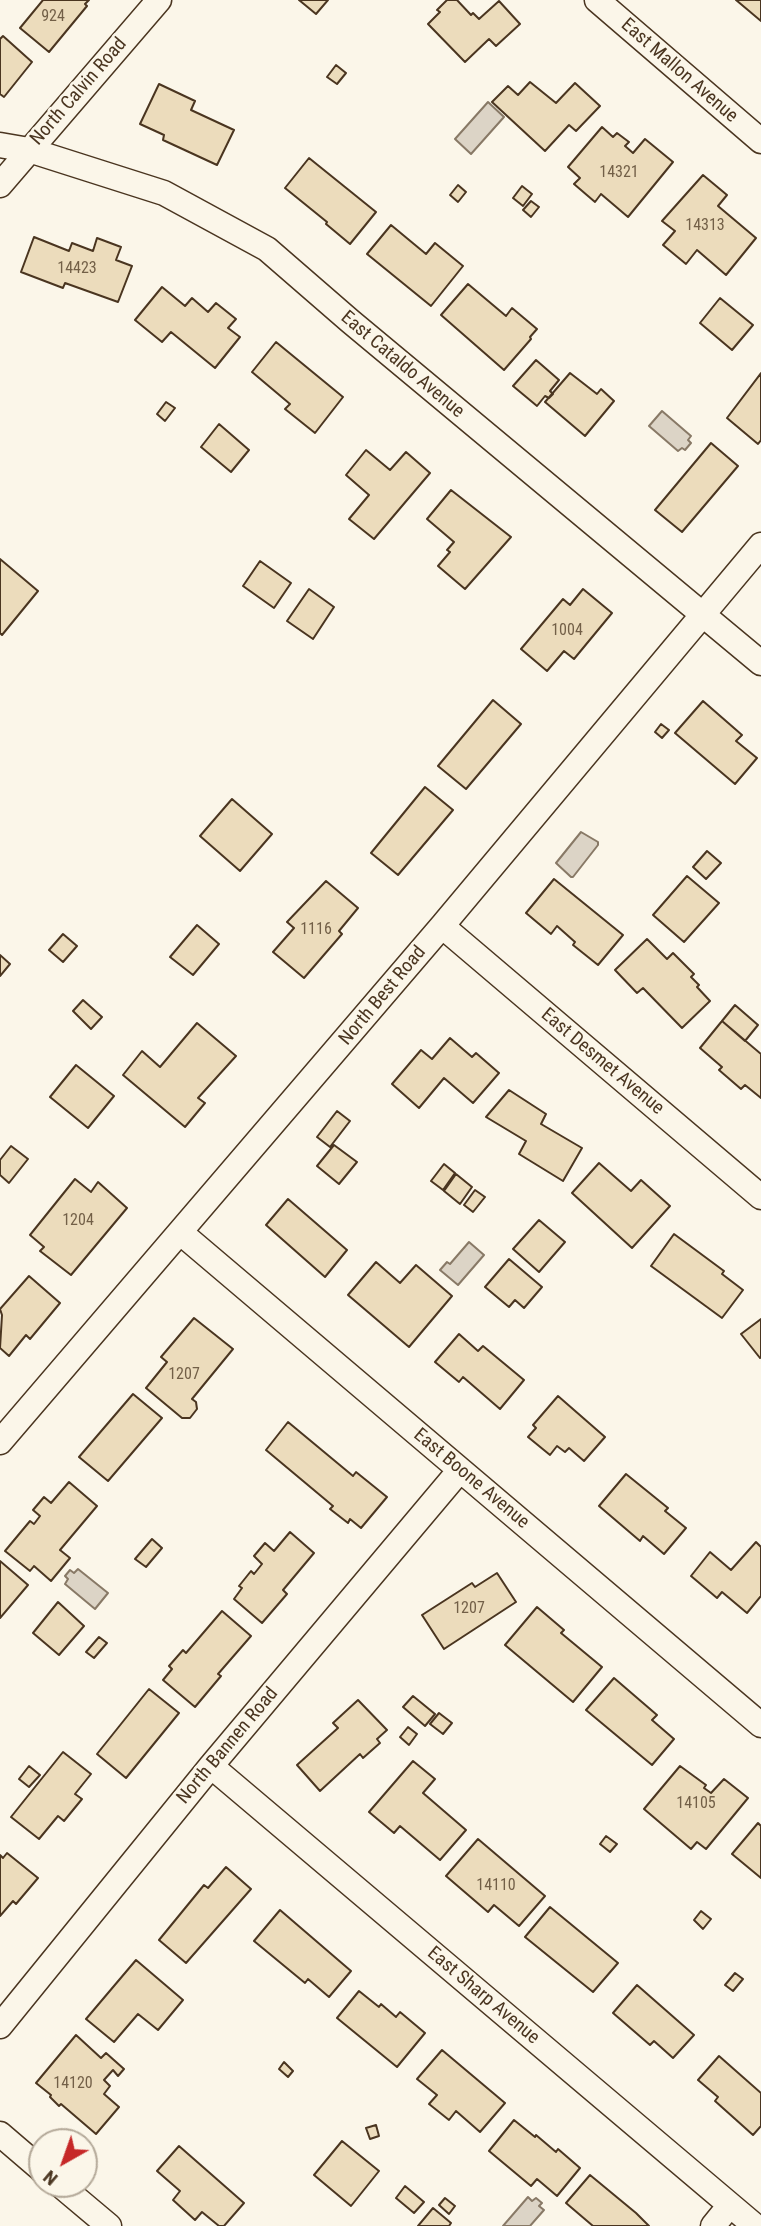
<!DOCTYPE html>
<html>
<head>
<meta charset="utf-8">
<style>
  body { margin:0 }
  #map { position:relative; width:761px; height:2226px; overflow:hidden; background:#fbf6e9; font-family:"Roboto Condensed",sans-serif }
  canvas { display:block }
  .north { position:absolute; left:28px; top:2128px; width:70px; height:70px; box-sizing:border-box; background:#fbf6e9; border:2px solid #b4a999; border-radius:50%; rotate:220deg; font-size:19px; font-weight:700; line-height:28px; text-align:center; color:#4a3520 }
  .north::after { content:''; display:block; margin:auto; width:24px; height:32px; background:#c62828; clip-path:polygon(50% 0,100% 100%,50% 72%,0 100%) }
</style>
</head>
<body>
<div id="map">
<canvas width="761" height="2226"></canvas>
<div class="north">N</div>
</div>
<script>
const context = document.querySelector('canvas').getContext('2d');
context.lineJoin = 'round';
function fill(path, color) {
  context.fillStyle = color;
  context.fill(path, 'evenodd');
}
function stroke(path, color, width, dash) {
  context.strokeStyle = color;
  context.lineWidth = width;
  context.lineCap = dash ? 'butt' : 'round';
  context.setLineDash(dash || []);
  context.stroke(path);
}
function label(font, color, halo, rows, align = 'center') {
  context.font = font + ' "Roboto Condensed",sans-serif';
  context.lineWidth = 5;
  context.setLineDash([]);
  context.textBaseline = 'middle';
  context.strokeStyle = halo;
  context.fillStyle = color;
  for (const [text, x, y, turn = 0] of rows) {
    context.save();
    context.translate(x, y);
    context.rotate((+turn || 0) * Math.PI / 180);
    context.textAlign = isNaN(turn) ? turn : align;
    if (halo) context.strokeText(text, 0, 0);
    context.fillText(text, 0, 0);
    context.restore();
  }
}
const water = new Path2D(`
  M488,102L504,117L471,154L455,139Z
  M662,411L691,436L688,440L691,443L685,450L682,448L678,451L649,426Z
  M581,832L598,842V845L573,877H571L556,863Z
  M469,1242L484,1255L458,1285L440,1270L447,1262L450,1264Z
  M78,1569L108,1593L95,1609L65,1584L68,1579L65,1576L70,1570L74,1573Z
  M528,2197L532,2201L536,2198L542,2203L539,2206L544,2210L530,2226H503Z`);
fill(water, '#dcd4c6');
stroke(water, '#887966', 2);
const building = new Path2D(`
  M43,0H89L85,4L87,6L49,52L20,28Z
  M299,0H328L316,14Z
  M447,0H457L471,15L473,13L479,19L499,1L520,24L496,46L489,39L465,62L428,24L440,12L437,10Z
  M736,0H761V21Z
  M3,36L32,62L4,97L0,94V39Z
  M336,65L346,73L337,84L327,77Z
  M530,82L556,103L575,83L600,106L576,131L569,125L545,151L492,102L508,86L518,95Z
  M159,84L195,101L191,110L234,130L217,165L163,140L164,135L140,124Z
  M602,127L613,137L617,133L629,142L625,146L633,153L645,139L673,162L628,217L601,194L595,202L574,184L580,178L568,167Z
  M309,158L376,212L350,244L326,224L327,222L285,188Z
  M703,175L727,195L718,206L756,238L726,275L697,250L686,264L663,245L675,231L662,221Z
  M458,185L466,192L458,202L450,195Z
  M522,186L532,194L523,206L513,198Z
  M531,201L539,207L531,217L523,210Z
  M391,225L426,254L435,243L463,266L431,306L367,254Z
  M34,237L69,251L72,243L93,251L97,238L121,247L116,260L132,266L118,302L65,283L63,288L21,272Z
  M468,284L506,316L512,308L537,329L530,337L531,339L504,370L441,315Z
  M162,287L185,306L192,298L208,312L216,303L236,319L228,328L240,337L215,368L171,332L162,342L135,320Z
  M720,298L753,325L732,350L700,323Z
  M276,342L343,397L315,433L285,409L290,404L252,372Z
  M536,360L559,380L550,391L553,394L549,398L545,396L537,406L513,386Z
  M570,373L597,394L601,389L614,401L585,436L545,402Z
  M761,373V440L758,444L727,418Z
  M166,402L175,408L165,421L157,414Z
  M219,424L249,450L231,472L201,447Z
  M711,443L738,466L682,532L655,510Z
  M366,450L390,470L406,452L430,473L374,539L349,519L369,495L346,475Z
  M451,490L511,537L465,589L438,566L450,552L447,550L454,542L427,519Z
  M0,559L38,591L2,635L0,633Z
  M260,561L291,583L274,608L243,586Z
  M309,589L334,607L313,639L287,621Z
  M583,589L612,613L574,659L564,651L547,671L521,649L563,599L570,605Z
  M493,700L521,724L466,789L438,766Z
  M703,701L742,735L736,741L757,758L735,784L675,733Z
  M661,724L669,730L662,738L655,732Z
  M425,787L453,810L398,875L371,853Z
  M232,799L272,834L240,871L200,836Z
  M707,851L721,863L706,879L693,867Z
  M687,876L719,903L684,942L653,915Z
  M554,879L623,935L598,965L573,945L575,942L557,926L551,934L526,913Z
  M326,881L358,908L339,931L342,934L304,978L273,952L294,928L287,922Z
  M197,925L219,944L193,975L170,957Z
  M63,934L77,946L63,962L49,950Z
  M647,939L667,959L673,953L694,974L691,977L699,985L697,987L710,1001L682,1028L643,988L637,993L615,970Z
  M0,955L10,964L0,976Z
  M83,1000L102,1017L91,1029L73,1011Z
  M735,1005L758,1025L745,1041L722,1021Z
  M722,1021L761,1054V1098L745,1085L741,1089L719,1070L722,1067L700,1048Z
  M197,1023L236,1056L198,1098L205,1103L185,1127L123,1075L142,1051L160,1067Z
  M450,1038L472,1057L476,1053L499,1073L473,1103L444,1078L419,1108L392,1084L421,1050L432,1059Z
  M76,1065L114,1096L88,1128L50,1097Z
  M509,1090L546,1114L541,1124L582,1148L563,1181L519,1154L526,1141L486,1117Z
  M337,1111L350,1121L330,1147L317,1137Z
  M334,1145L357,1162L339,1184L317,1166Z
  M11,1146L28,1159L9,1183L0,1175V1160Z
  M599,1163L631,1191L641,1180L670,1206L632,1248L572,1193Z
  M444,1164L455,1173L443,1190L431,1181Z
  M456,1174L472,1187L460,1204L444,1191Z
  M75,1179L91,1192L98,1182L127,1208L71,1275L40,1251L44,1247L30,1235Z
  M475,1190L485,1197L473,1212L464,1205Z
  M288,1199L347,1250L325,1277L266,1225Z
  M539,1220L565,1242L539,1272L513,1249Z
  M674,1234L724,1271L722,1274L743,1290L722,1318L651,1266Z
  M509,1259L542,1287L524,1308L515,1300L509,1307L485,1287Z
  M376,1262L400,1283L416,1265L452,1296L409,1347L348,1295Z
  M29,1276L60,1303L30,1339L26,1335L9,1356L0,1348L2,1315L0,1309Z
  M194,1318L233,1349L192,1399L196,1402L197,1409L190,1418H182L146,1388L167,1362L161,1357Z
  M761,1319V1357L760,1358L741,1334Z
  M459,1334L478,1351L483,1346L524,1380L500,1409L463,1377L459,1382L435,1362Z
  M133,1394L162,1418L108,1481L79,1457Z
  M558,1396L605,1437L584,1461L569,1448L565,1452L557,1446L550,1455L528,1437L536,1428L533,1425Z
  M288,1422L353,1476L356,1472L387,1497L361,1528L350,1519L348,1523L330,1509L333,1506L266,1450Z
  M626,1474L668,1508L665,1511L686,1528L664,1554L643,1536L640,1541L599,1506Z
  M69,1482L97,1506L60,1550L70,1558L51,1581L34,1566L30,1571L5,1551L30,1521L34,1524L40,1516L33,1510L44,1497L51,1503Z
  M290,1532L314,1553L283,1590L287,1594L262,1623L234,1599L242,1588L239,1586L251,1571L254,1574L262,1564L254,1556L265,1543L274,1551Z
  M152,1539L162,1548L146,1567L135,1559Z
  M756,1542L761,1547V1596L747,1613L722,1592L717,1598L691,1576L710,1552L731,1570Z
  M0,1561L28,1585L0,1618Z
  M497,1573L516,1602L444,1649L422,1615L472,1583L475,1587Z
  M58,1602L84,1626L59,1655L33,1633Z
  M537,1607L564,1630L561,1633L602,1667L573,1702L505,1645Z
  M222,1611L251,1636L218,1674L221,1676L195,1707L163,1680L172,1669L169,1666L183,1650L186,1653Z
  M99,1637L107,1643L94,1658L86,1652Z
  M614,1678L657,1715L652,1720L674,1739L652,1765L586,1710Z
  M149,1689L179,1713L126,1778L97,1754Z
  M413,1696L435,1714L425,1726L403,1707Z
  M358,1700L387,1730L377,1739L380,1743L363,1758L360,1754L320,1791L297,1765L338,1728L333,1723Z
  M439,1713L452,1723L443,1734L430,1724Z
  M408,1727L417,1734L409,1745L400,1737Z
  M63,1752L91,1774L75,1794L82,1799L64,1821L58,1816L39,1839L11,1817Z
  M413,1761L435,1779L423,1793L466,1830L440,1860L400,1826L394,1833L369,1812Z
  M29,1766L40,1775L29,1787L19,1779Z
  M680,1766L706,1785L704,1788L711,1793L724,1779L748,1798L706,1849L697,1842L691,1849L644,1809Z
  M758,1823L761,1826V1878L732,1854Z
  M606,1836L617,1844L610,1852L600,1844Z
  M478,1839L545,1896L519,1926L494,1905L488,1912L446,1876Z
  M7,1853L38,1878L16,1904L13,1901L0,1916V1855L3,1858Z
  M226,1867L251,1889L186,1963L159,1940L204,1885L208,1888Z
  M550,1907L618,1963L593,1992L525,1937Z
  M280,1910L351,1971L329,1997L308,1979L305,1983L254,1941Z
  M701,1911L711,1919L703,1929L694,1920Z
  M136,1960L183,2000L158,2030L138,2014L114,2042L86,2019Z
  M735,1973L743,1979L733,1991L725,1985Z
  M637,1985L694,2035L673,2058L654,2041L650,2045L613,2013Z
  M359,1991L379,2007L381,2004L396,2017L400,2012L425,2033L397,2067L337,2018Z
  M76,2035L101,2058L106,2053L124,2069L118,2076L113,2070L104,2080L110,2086L104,2094L119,2107L96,2134L61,2104L59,2106L50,2097L51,2095L36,2083Z
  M442,2050L505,2103L480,2132L456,2111L449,2120L429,2104L437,2095L417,2079Z
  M719,2056L761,2093V2126L753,2135L715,2101L718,2097L698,2080Z
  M284,2062L293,2071L288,2077L279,2069Z
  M514,2120L535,2137L536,2135L556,2152L558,2149L580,2168L557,2196L537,2179L531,2186L489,2151Z
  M376,2125L379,2136L370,2139L366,2128Z
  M342,2141L379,2171L351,2206L314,2175Z
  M179,2146L244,2203L224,2226H219L202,2212L195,2220L173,2200L180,2191L157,2171Z
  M590,2175L636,2213L649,2226H593L566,2203Z
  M405,2186L424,2202L414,2213L396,2198Z
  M445,2198L455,2206L449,2214L439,2205Z
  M433,2208L451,2223L449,2226H418Z`);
fill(building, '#ecdcbc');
stroke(building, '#4a3520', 2);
const minor = new Path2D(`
  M597,0L761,141
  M0,145L29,150L164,193L267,249L350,321L761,663
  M0,185L159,0
  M442,926L761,1197
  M181,1233L761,1725
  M0,1442L442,926L761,545
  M211,1766L755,2226
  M0,2026L211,1766L460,1470
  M0,2134L42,2170
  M59,2184L109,2226
  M713,2226L730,2205`);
stroke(minor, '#4a3520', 27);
stroke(minor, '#fbf6e9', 24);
label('16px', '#725f47', null, [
  ["924",53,17],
  ["14321",619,173],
  ["14313",705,226],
  ["14423",77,269],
  ["1004",567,631],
  ["1116",316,930],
  ["1204",78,1221],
  ["1207",184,1375],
  ["1207",469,1609],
  ["14105",696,1804],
  ["14110",496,1886],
  ["14120",73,2084]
]);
label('19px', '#4a3520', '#fbf6e9', [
  ["East Mallon Avenue",679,71,41],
  ["North Calvin Road",79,92,-49],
  ["East Cataldo Avenue",402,365,40],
  ["North Best Road",383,996,-50],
  ["East Desmet Avenue",602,1062,40],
  ["East Boone Avenue",471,1479,40],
  ["North Bannen Road",228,1746,-50],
  ["East Sharp Avenue",483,1996,40]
]);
</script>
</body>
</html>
